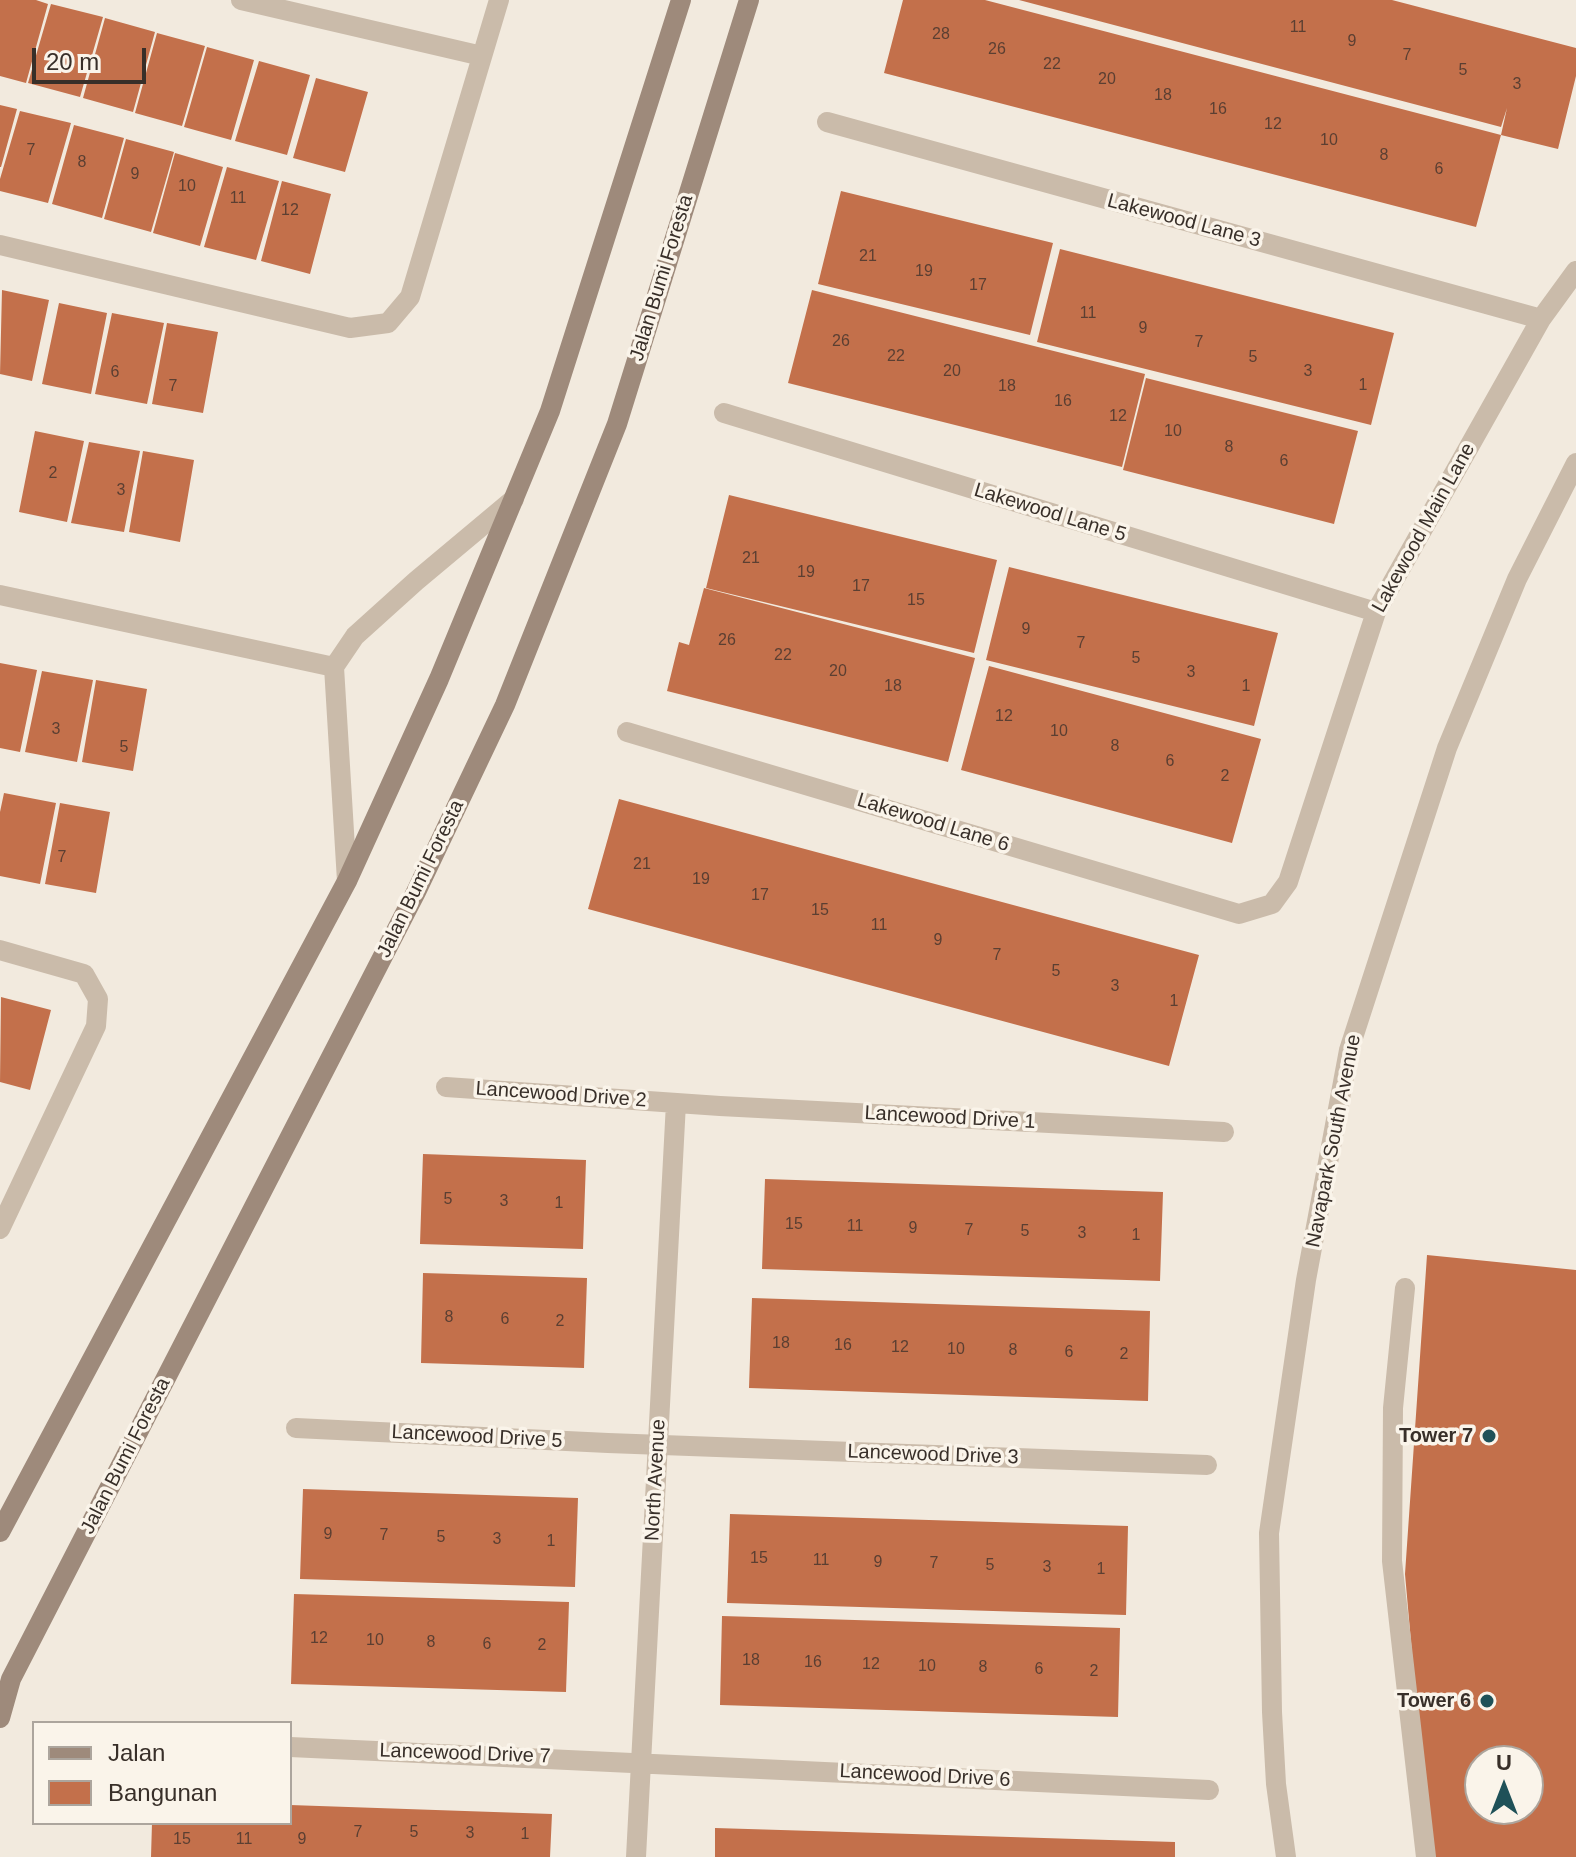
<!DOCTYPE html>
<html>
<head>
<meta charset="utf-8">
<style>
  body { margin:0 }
  #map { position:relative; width:1576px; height:1857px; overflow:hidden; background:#f2eade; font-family:Helvetica,sans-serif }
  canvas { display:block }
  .legend { position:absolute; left:32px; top:1721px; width:260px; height:104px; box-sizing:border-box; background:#faf4ea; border:2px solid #aca59d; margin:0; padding:10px 14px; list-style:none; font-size:24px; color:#382f29 }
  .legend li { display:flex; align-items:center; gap:16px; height:40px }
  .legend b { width:40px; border:2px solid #aca59d }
  .north { position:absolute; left:1464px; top:1745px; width:80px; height:80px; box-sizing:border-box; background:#faf4ea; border:2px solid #aca59d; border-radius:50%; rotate:0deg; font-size:22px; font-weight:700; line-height:32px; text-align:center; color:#382f29 }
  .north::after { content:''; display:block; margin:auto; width:28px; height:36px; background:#1f5158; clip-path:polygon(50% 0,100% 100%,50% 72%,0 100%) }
  .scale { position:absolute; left:32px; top:48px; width:114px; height:36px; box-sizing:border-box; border:4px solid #382f29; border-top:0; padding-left:10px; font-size:24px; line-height:28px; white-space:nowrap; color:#382f29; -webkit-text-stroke:6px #faf4ea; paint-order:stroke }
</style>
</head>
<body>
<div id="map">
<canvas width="1576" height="1857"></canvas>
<ul class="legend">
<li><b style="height:10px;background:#9e8a7b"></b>Jalan</li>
<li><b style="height:22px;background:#c3704b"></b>Bangunan</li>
</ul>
<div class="north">U</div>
<div class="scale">20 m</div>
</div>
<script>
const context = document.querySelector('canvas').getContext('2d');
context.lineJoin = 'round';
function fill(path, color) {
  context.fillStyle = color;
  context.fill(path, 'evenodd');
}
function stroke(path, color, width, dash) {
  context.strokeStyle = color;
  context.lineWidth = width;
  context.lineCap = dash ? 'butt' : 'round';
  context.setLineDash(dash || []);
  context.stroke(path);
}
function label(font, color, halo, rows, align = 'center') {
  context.font = font + ' Helvetica,sans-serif';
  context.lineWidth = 7;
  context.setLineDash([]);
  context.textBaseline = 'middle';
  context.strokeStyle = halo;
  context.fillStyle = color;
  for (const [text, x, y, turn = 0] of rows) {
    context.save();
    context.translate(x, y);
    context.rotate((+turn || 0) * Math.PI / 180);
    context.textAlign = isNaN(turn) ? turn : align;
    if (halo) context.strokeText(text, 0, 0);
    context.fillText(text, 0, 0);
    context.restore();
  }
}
fill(new Path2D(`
  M0,0H36L48,4L26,83L0,76Z
  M903,0H985L1501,135L1476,227L884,73Z
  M1019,0H1392L1576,48V76L1558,149L1501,135L1507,108L1501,127Z
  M51,4L103,17L80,97L28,83Z
  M105,18L155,32L133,112L83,98Z
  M157,33L205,46L182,126L135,113Z
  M207,47L254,60L231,140L184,127Z
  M259,61L310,75L287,155L235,141Z
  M316,78L368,92L345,172L293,158Z
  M0,105L17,109L1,167H0Z
  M20,111L71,123L48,203L0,191V179Z
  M74,125L124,138L102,218L52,204Z
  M126,139L174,152L151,232L104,219Z
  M175,153L223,167L200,246L153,233Z
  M227,167L279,181L256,260L204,247Z
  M282,181L331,194L310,274L261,261Z
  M841,191L1053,243L1030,335L818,284Z
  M1060,249L1394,333L1371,425L1037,342Z
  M2,290L49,300L32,381L0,374Z
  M812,290L1145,374L1122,467L788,383Z
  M59,303L107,313L91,394L42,384Z
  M112,313L164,323L147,404L95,394Z
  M167,323L218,332L203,413L152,404Z
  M1146,378L1358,431L1334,524L1123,470Z
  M35,431L84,441L67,522L19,512Z
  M89,442L140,451L124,532L71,523Z
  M143,451L194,460L180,542L129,532Z
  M729,495L997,560L974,653L706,588Z
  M1009,567L1278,633L1254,726L986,660Z
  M704,588L975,658L948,762L667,691L679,642L689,645Z
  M0,663L37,670L20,752L0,748Z
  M989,666L1261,739L1232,843L961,770Z
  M42,671L93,680L77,762L25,752Z
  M96,680L147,689L133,771L82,762Z
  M4,793L56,803L40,884L0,876V812Z
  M619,799L1199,955L1169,1066L588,909Z
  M60,803L110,812L96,893L45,884Z
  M1,997L51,1010L30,1090L0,1082Z
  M423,1154L586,1160L583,1249L420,1244Z
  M765,1179L1163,1192L1160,1281L762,1269Z
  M1427,1255L1576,1270V1857H1430L1405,1574ZM1480,1761H1528V1809H1480Z
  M423,1273L587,1278L584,1368L421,1363Z
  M752,1298L1150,1311L1148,1401L749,1388Z
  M303,1489L578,1498L575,1587L300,1579Z
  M730,1514L1128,1526L1126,1615L727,1603Z
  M294,1594L569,1602L566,1692L291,1684Z
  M722,1616L1120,1628L1118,1717L720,1705Z
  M290,1805L552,1814L550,1857H151L152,1823H290Z
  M715,1828L1175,1842V1857H715Z`), '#c3704b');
stroke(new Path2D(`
  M241,0L482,56
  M827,122L1541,319
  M0,245L350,328L388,323L410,297L499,0
  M724,413L1376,612
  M0,595L334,667
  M627,732L1239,914L1272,904L1288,882L1376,612L1541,319L1576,271
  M347,881L334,667L355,636L416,581L514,499
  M0,950L84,974L98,999L96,1026L0,1229
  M446,1087L720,1106L1224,1132
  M1405,1288L1393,1408L1392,1561L1426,1857
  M296,1428L608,1443L1207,1465
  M290,1747L1209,1790
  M636,1857L676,1103
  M1286,1857L1276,1784L1272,1712L1269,1533L1306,1280L1349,1050L1447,748L1517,579L1576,463`), '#cabbaa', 20);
stroke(new Path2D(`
  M0,1532L347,881L439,679L550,411L681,0
  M0,1718L11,1679L416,892L505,705L617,424L749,0`), '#9e8a7b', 20);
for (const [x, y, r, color] of [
  [1489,1436,8,"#1f5158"],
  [1487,1701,8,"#1f5158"]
]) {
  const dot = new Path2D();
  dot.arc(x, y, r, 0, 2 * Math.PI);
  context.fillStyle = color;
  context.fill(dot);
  stroke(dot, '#faf4ea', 3);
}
label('16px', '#5b3f32', null, [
  ["11",1298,28],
  ["28",941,35],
  ["9",1352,42],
  ["26",997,50],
  ["7",1407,56],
  ["22",1052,65],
  ["5",1463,71],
  ["20",1107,80],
  ["3",1517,85],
  ["18",1163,96],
  ["16",1218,110],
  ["12",1273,125],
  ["10",1329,141],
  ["7",31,151],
  ["8",1384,156],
  ["8",82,163],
  ["6",1439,170],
  ["9",135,175],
  ["10",187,187],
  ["11",238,199],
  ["12",290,211],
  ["21",868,257],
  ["19",924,272],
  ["17",978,286],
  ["11",1088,314],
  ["9",1143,329],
  ["26",841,342],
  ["7",1199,343],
  ["22",896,357],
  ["5",1253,358],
  ["20",952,372],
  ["3",1308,372],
  ["6",115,373],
  ["1",1363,386],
  ["7",173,387],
  ["18",1007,387],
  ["16",1063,402],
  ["12",1118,417],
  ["10",1173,432],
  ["8",1229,448],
  ["6",1284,462],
  ["2",53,474],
  ["3",121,491],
  ["21",751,559],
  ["19",806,573],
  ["17",861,587],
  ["15",916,601],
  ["9",1026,630],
  ["26",727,641],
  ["7",1081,644],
  ["22",783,656],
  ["5",1136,659],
  ["20",838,672],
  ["3",1191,673],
  ["18",893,687],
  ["1",1246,687],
  ["12",1004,717],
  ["3",56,730],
  ["10",1059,732],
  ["8",1115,747],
  ["5",124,748],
  ["6",1170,762],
  ["2",1225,777],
  ["7",62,858],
  ["21",642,865],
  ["19",701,880],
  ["17",760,896],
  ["15",820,911],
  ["11",879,926],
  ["9",938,941],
  ["7",997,956],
  ["5",1056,972],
  ["3",1115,987],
  ["1",1174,1002],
  ["5",448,1200],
  ["3",504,1202],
  ["1",559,1204],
  ["15",794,1225],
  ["11",855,1227],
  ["9",913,1229],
  ["7",969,1231],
  ["5",1025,1232],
  ["3",1082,1234],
  ["1",1136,1236],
  ["8",449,1318],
  ["6",505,1320],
  ["2",560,1322],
  ["18",781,1344],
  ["16",843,1346],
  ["12",900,1348],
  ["10",956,1350],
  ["8",1013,1351],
  ["6",1069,1353],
  ["2",1124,1355],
  ["9",328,1535],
  ["7",384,1536],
  ["5",441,1538],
  ["3",497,1540],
  ["1",551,1542],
  ["15",759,1559],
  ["11",821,1561],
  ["9",878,1563],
  ["7",934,1564],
  ["5",990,1566],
  ["3",1047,1568],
  ["1",1101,1570],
  ["12",319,1639],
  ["10",375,1641],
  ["8",431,1643],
  ["6",487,1645],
  ["2",542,1646],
  ["18",751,1661],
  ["16",813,1663],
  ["12",871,1665],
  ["10",927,1667],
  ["8",983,1668],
  ["6",1039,1670],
  ["2",1094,1672],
  ["7",358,1833],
  ["5",414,1833],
  ["3",470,1834],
  ["1",525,1835],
  ["15",182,1840],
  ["11",244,1840],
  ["9",302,1840]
]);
label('20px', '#382f29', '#faf4ea', [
  ["Lakewood Lane 3",1184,221,15],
  ["Jalan Bumi Foresta",662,278,-73],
  ["Lakewood Lane 5",1050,513,17],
  ["Lakewood Main Lane",1424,528,-61],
  ["Lakewood Lane 6",933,823,17],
  ["Jalan Bumi Foresta",421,879,-64],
  ["Lancewood Drive 2",561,1095,4],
  ["Lancewood Drive 1",950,1118,3],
  ["Navapark South Avenue",1334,1141,-79],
  ["Lancewood Drive 5",477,1437,3],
  ["Lancewood Drive 3",933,1455,2],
  ["Jalan Bumi Foresta",126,1456,-63],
  ["North Avenue",656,1480,-87],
  ["Lancewood Drive 7",465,1754,2],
  ["Lancewood Drive 6",925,1776,3]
]);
label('bold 20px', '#382f29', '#faf4ea', [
  ["Tower 7",1473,1436],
  ["Tower 6",1471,1701]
], 'right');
</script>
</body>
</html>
